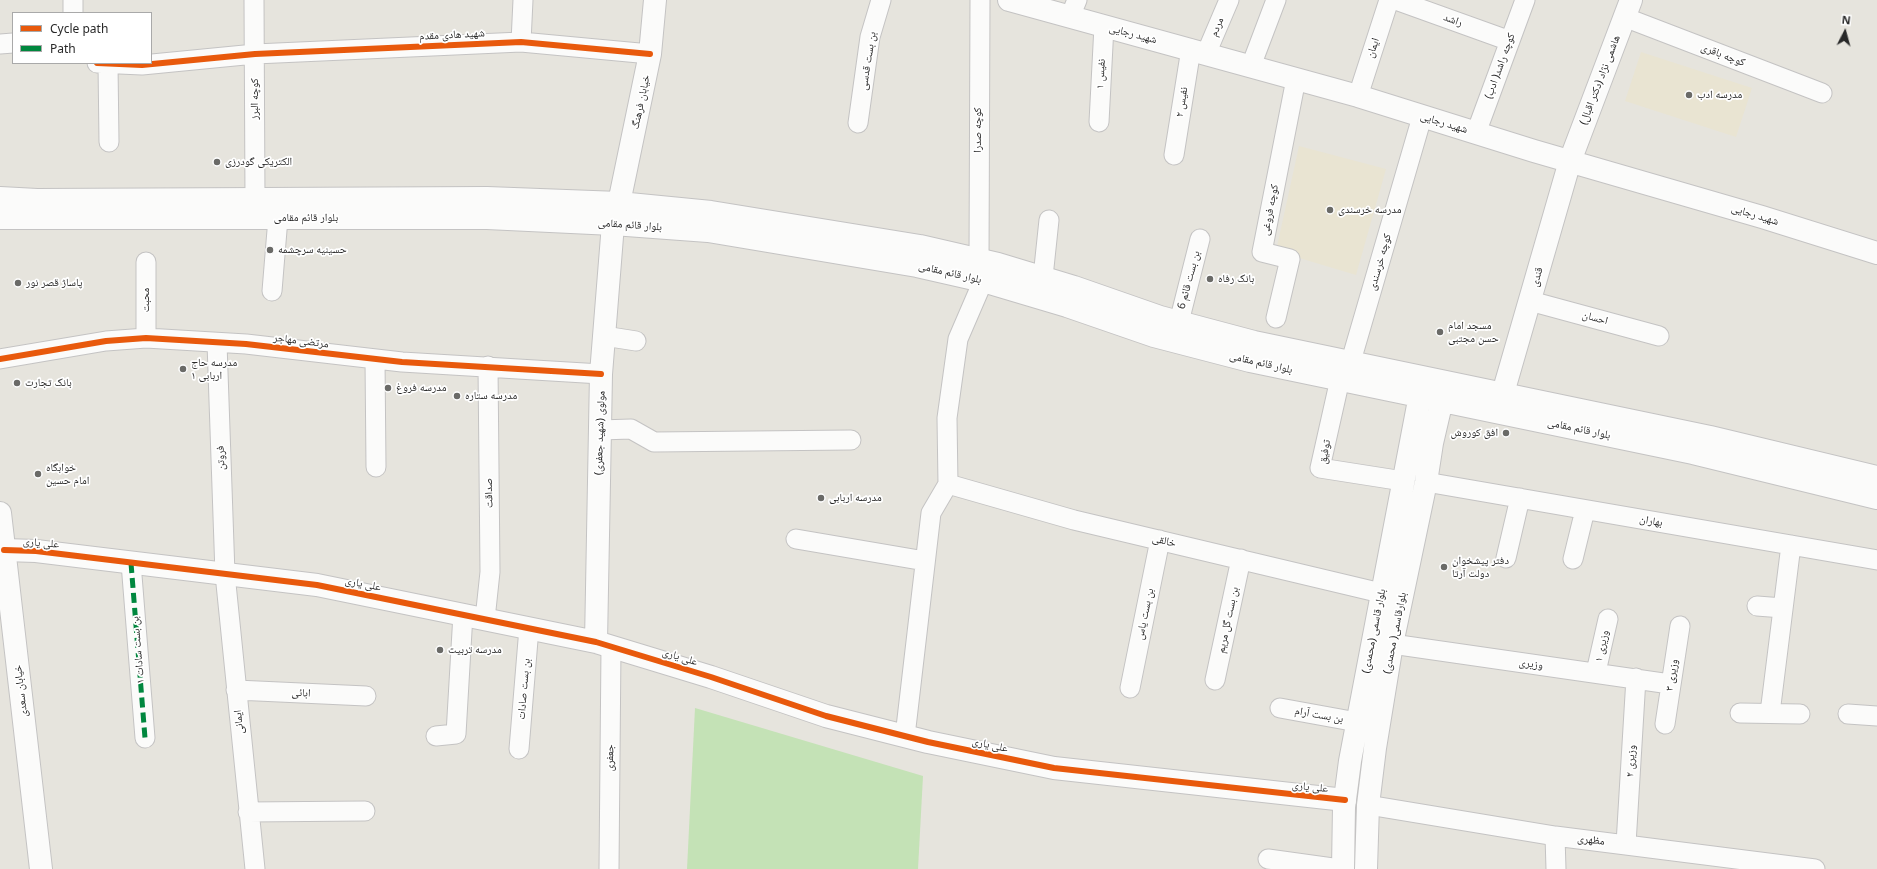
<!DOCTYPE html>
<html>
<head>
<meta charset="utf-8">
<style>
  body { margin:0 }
  #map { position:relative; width:1877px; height:869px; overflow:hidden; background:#e6e4dd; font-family:"Noto Sans",sans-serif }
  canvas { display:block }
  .legend { position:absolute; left:12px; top:12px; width:140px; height:52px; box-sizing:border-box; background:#fff; border:1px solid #a9a9a9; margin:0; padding:5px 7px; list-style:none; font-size:12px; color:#282828 }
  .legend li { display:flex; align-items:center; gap:8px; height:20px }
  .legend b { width:20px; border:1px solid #a9a9a9 }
  .north { position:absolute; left:1825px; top:12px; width:40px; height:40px; -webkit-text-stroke:3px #fff; paint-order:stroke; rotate:6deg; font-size:11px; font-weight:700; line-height:16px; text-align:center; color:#282828 }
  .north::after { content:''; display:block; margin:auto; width:14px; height:18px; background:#282828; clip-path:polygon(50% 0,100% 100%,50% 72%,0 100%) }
</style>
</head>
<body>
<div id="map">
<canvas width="1877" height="869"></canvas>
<ul class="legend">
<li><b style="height:5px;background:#e8590c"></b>Cycle path</li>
<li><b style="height:5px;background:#00873e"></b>Path</li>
</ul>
<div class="north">N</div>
</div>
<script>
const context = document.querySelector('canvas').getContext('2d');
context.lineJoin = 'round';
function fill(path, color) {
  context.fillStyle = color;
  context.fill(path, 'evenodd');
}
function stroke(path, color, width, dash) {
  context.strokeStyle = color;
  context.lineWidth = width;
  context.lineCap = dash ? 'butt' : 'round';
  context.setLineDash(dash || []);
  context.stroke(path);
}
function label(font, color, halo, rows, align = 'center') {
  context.font = font + ' "Noto Sans","Noto Naskh Arabic",sans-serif';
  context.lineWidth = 3.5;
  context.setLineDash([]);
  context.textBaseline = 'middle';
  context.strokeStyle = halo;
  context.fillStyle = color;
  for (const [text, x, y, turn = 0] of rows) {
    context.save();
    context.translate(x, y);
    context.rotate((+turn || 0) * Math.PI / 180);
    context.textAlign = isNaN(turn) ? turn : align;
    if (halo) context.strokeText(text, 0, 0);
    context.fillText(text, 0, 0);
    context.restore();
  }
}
fill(new Path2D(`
  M1641,52L1752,88L1736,137L1625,101Z
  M1299,146L1386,169L1356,275L1276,251Z`), '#e9e4d2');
fill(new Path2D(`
  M695,708L923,776L918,869H687Z`), '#c4e2b6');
const minor = new Path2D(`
  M73,0V13
  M254,0L255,198
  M1396,0L1510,41
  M1070,17L1077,0
  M1624,17L1822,93
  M521,42L523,0
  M0,44L13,43
  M1206,54L1229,0
  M97,63L142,65L255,54L521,42L650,54
  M108,64L109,142
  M1251,66L1276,0
  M1358,96L1389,0
  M1099,122L1104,26
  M858,123L870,37L881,0
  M1476,133L1525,0
  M1174,155L1191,49
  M979,260L980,0
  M1043,277L1049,220
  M272,291L278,218
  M1530,301L1659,336
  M1276,318L1290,259L1262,252L1296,79
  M1179,322L1200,239
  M604,336L636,341
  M146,338V262
  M217,343L225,574L255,869
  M0,359L106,341L146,338L246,344L402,362L601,374
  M375,360L376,467
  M1351,361L1422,117
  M1340,379L1320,468L1403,481
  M600,430L631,429L654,442L851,440
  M1426,482L1877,560
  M948,484L1074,520L1381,593
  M796,539L925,561
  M1506,558L1520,498
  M1573,559L1585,510
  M131,563L145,738
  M1757,606L1783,608
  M485,619L490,572L488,366
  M1392,644L1670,684
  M1596,672L1608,619
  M1215,680L1241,559
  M1130,688L1160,540
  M236,690L366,696
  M1280,708L1357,722
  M1740,713L1800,714
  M1770,713L1791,545
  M1848,714L1877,716
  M1665,724L1680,626
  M436,736L456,734L463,614
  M905,736L931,513L948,484L947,418L958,339L983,281
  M519,749L529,628
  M1368,805L1555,836L1815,869
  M248,812L365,811
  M1555,836L1556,869
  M1626,844L1636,678
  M1268,859L1340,869
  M609,869L611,647`);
const tertiary = new Path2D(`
  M4,550L36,551L317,585L596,642L711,677L826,716L928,742L1054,768L1345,800
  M596,642L601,374L613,224`);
const secondary = new Path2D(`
  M1009,0L1358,96L1534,151L1762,217L1877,253
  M0,198L37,200L487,198L619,203L711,212L920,246L998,264L1074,287L1160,317L1254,342L1710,437L1877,477
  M619,203L650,54L655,0
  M0,218H487L613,224L708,231L917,266L983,281L1067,306L1154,336L1250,361L1693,453L1877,498
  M1503,393L1570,161L1631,0
  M0,513L41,869
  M1343,869L1344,807L1350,761L1420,395
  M1366,869L1368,805L1375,748L1392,644L1426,482L1432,443L1442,400`);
stroke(minor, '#c4c3c3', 21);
stroke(tertiary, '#c4c3c3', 24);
stroke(secondary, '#c4c3c3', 24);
stroke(minor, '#fbfbfa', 19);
stroke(tertiary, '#fbfbfa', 22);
stroke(secondary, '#fbfbfa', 22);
stroke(new Path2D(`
  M131,563L145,738`), '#00873e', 5, [10, 5]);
stroke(new Path2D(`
  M97,63L142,65L255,54L521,42L650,54
  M0,359L106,341L146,338L246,344L402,362L601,374
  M4,550L36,551L317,585L596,642L711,677L826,716L928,742L1054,768L1345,800`), '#e8590c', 6);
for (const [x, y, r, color] of [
  [1689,95,4,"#6a6a67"],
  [217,162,4,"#6a6a67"],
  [1330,210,4,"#6a6a67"],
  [270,250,4,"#6a6a67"],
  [1210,279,4,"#6a6a67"],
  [18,283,4,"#6a6a67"],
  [1440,332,4,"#6a6a67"],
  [183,369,4,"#6a6a67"],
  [17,383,4,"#6a6a67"],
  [388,388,4,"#6a6a67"],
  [457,396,4,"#6a6a67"],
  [1506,433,4,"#6a6a67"],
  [38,474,4,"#6a6a67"],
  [821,498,4,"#6a6a67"],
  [1444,567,4,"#6a6a67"],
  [440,650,4,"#6a6a67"]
]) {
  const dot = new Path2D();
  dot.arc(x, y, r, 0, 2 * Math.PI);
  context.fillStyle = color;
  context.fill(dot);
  stroke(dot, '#fff', 1.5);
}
label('11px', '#282828', '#fff', [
  ["راشد",1453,20,20],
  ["مردم",1217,27,-68],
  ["شهید رجایی",1133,34,15],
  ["شهید هادی مقدم",452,35,-3],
  ["ایمان",1373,48,-72],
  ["کوچه باقری",1723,55,21],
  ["بن بست قدسی",868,61,-81],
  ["کوچه راشد( ادب)",1500,66,-70],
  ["نفیس ‍۱",1101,74,-87],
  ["هاشمی نژاد (دکتر اقبال)",1600,80,-69],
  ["کوچه البرز",255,99,-90],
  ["خیابان فرهنگ",641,102,-78],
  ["نفیس ۲",1182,102,-81],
  ["شهید رجایی",1444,123,17],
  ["کوچه صدرا",978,130,-90],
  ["کوچه فروغی",1270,210,-79],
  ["شهید رجایی",1755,215,17],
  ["بلوار قائم مقامی",306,218],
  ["بلوار قائم مقامی",630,225,4],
  ["کوچه خرسندی",1380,262,-74],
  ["بلوار قائم مقامی",950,273,13],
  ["قندی",1537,277,-75],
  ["بن بست قائم 6",1189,280,-75],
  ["محبت",146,300,-90],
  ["احسان",1595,318,15],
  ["مرتضی مهاجر",301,341,7],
  ["بلوار قائم مقامی",1261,363,13],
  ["بلوار قائم مقامی",1579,429,12],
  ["مولوی (شهید جعفری)",600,433,-88],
  ["توفیق",1325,452,-81],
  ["فروتن",221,458,-92],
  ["صداقت",489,493,-91],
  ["بهاران",1651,521,10],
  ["خالقی",1164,541,13],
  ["علی یاری",41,543,5],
  ["علی یاری",363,584,11],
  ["بن بست یاس",1145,614,-78],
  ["بن بست گل مریم",1228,620,-78],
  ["بلوار قاسمی (محمدی)",1374,631,-79],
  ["بلوارقاسمی( محمدی)",1395,633,-79],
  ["وزیری ۱",1602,646,-78],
  ["بن بست سادات ۱",138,650,-95],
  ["علی یاری",680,657,17],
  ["وزیری",1531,664,8],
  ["وزیری ۳",1672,675,-81],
  ["بن بست صادات",524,689,-85],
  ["خیابان سعدی",21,691,-97],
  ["ابائی",301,693,3],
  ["بن بست آرام",1319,715,10],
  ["ایمانی",239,722,-96],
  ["علی یاری",990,745,12],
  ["جعفری",610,758,-89],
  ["وزیری ۲",1631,761,-87],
  ["علی یاری",1310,787,6],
  ["مظهری",1591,840,7]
]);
label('11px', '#282828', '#fff', [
  ["مدرسه ادب",1697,95],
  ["الکتریکی گودرزی",225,162],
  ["مدرسه خرسندی",1338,210],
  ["حسینیه سرچشمه",278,250],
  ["بانک رفاه",1218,279],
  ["پاساژ قصر نور",26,283],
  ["مسجد امام",1448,326],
  ["حسن مجتبی",1448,339],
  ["مدرسه حاج",191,363],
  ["اربابی ۱",191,376],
  ["بانک تجارت",25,383],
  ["مدرسه فروغ",396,388],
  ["مدرسه ستاره",465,396],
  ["افق کوروش",1498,433,"right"],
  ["خوابگاه",46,468],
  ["امام حسین",46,481],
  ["مدرسه اربابی",829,498],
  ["دفتر پیشخوان",1452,561],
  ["دولت آرتا",1452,574],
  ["مدرسه تربیت",448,650]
], 'left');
</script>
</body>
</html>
